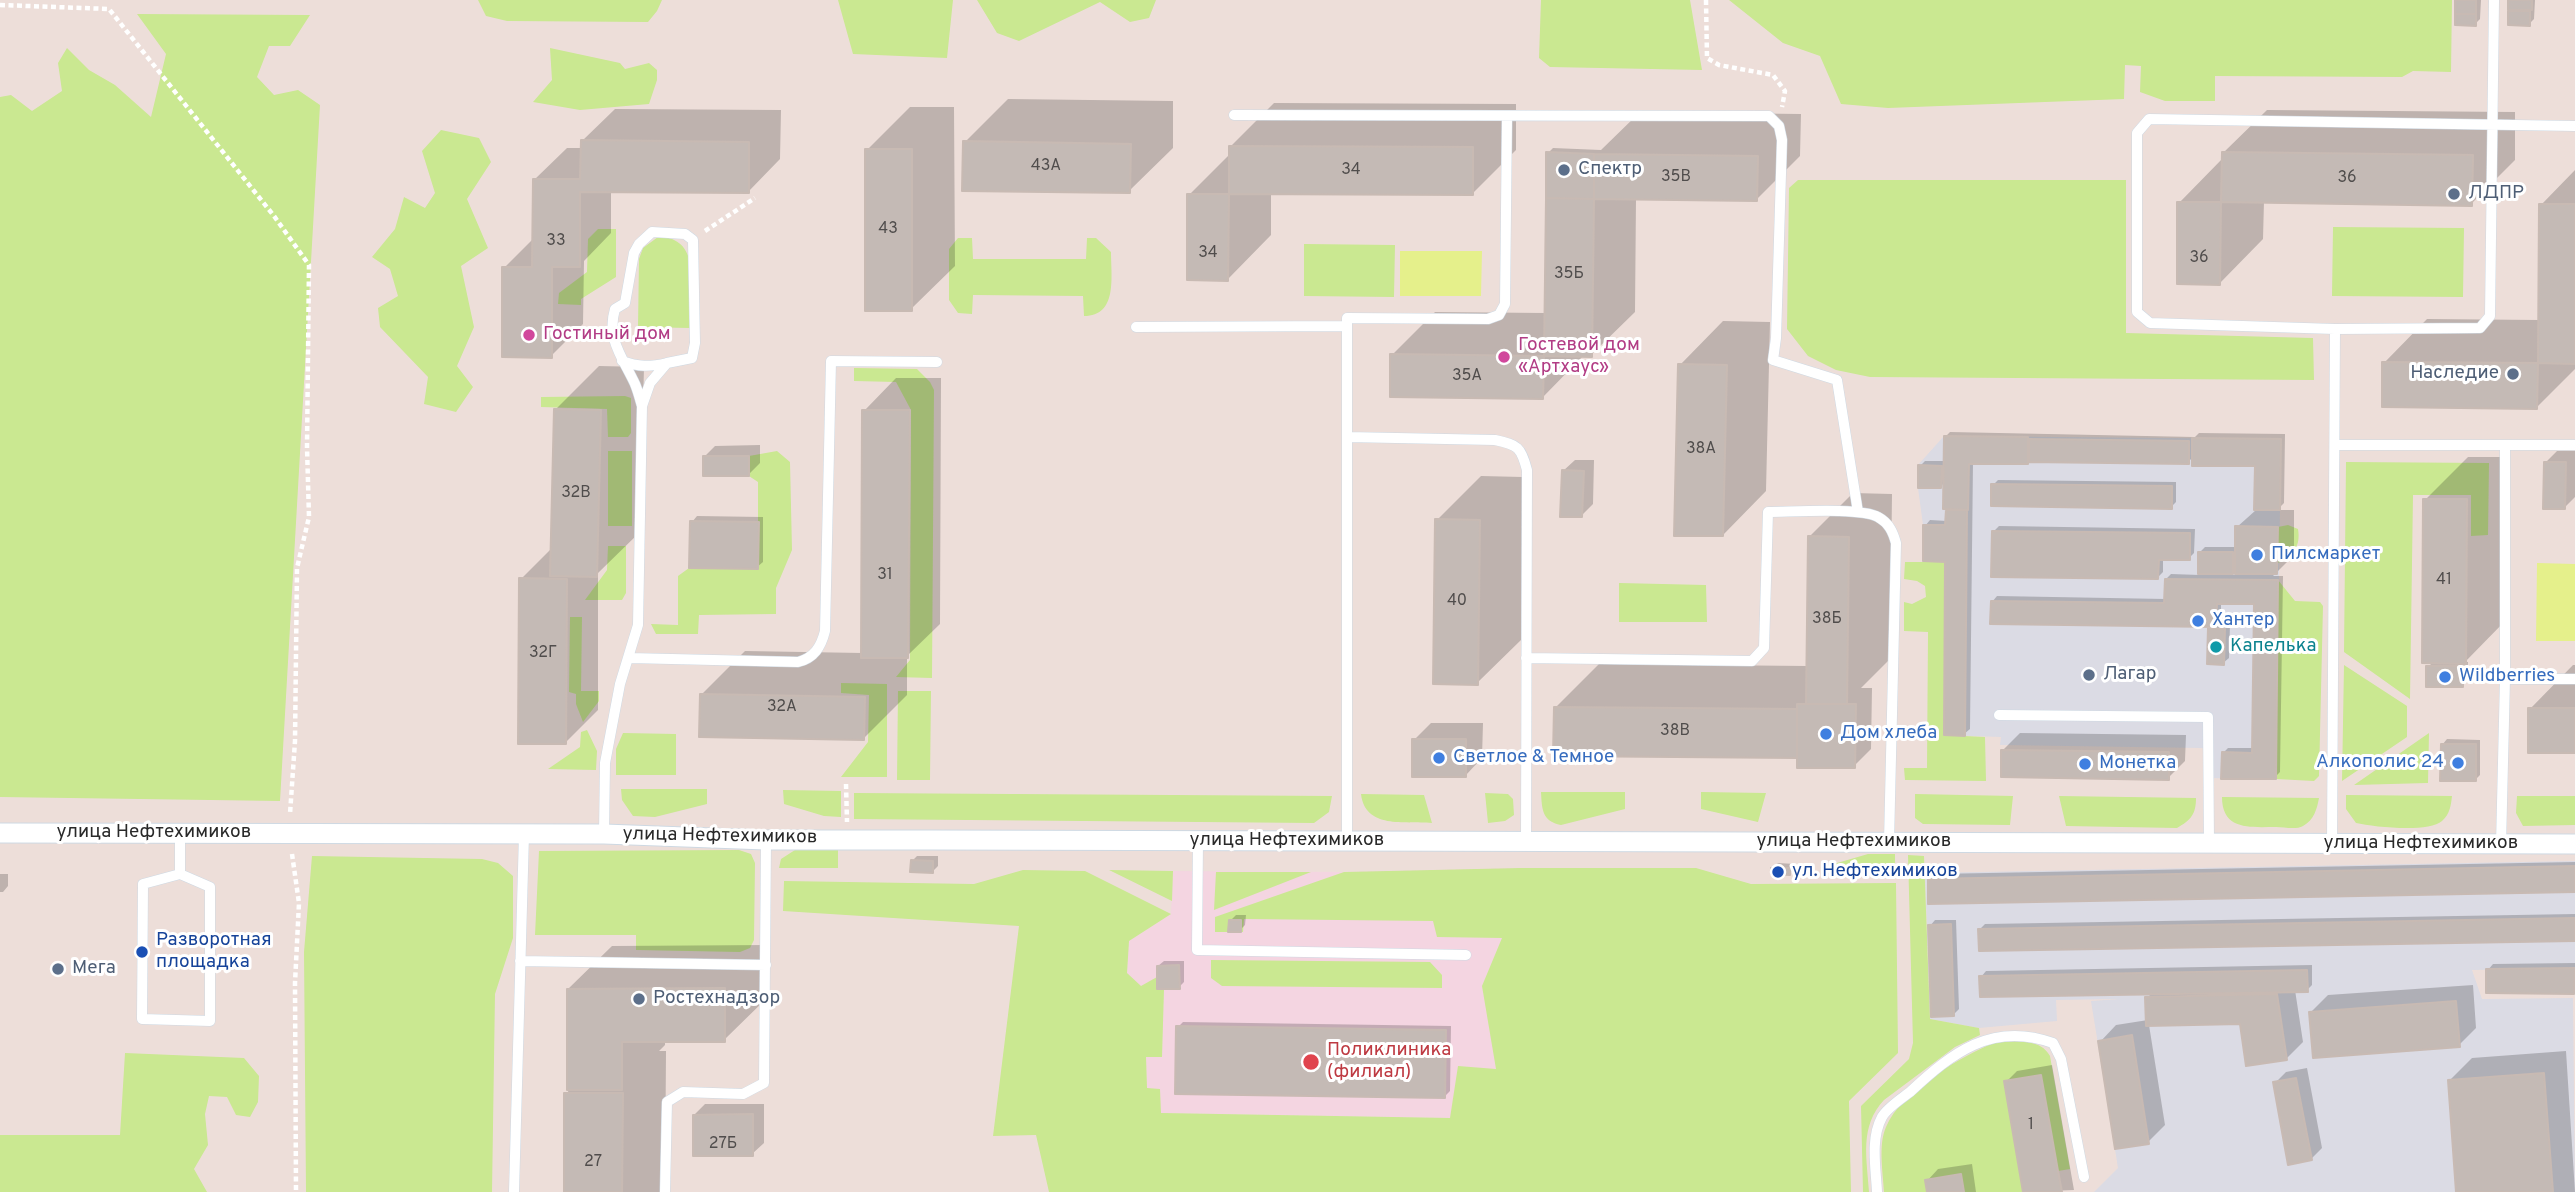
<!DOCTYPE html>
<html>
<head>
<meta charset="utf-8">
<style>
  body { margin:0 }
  canvas { display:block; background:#edded9 }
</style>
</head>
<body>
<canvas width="2575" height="1192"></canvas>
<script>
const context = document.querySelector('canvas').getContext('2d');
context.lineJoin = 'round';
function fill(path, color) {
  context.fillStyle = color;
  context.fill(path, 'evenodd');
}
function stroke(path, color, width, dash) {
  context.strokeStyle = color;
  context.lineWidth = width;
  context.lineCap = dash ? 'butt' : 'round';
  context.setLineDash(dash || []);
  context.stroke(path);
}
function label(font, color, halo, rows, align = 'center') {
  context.font = font + ' Overpass,sans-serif';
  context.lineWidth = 6;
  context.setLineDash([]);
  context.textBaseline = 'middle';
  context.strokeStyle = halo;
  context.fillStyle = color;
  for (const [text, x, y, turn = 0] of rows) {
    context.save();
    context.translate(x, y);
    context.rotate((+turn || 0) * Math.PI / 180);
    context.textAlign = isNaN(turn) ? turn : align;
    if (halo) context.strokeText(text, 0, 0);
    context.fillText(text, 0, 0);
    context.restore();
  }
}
fill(new Path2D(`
  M1944,436L2281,439L2276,779L2204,778V749L2202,748L2000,745L2001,737L1944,735L1945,562L1923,561V525L1918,488V465Z
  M2575,861V968L2472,970L2482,999L2573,998L2575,1192H2094L2118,1168L2091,1001L2119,999L2056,1000L2057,1021L1979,1028L1930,1019L1925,873Z`), '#dbdbe4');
fill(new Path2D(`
  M1520,868L1502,938L1482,986L1497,1070L1450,1118L1161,1113L1147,1088L1146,1057L1162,1056L1164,989L1141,986L1127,974L1129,941L1171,914L1173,871L1344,872Z`), '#f4d5e1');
fill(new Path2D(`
  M478,0H662L657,11L648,22L507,21L486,16Z
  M838,0H953L947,58L853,54Z
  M977,0H1156L1149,18L1130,22L1100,2L1019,41L997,33Z
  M1541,0H1690L1702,70L1550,67L1539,58Z
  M1729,0H2452L2451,72L2413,71L2402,77L2215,76V101H2165L2140,92L2141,66L2125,65L2124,99L1888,108L1841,104L1820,56L1783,43Z
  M137,14L310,15L290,46H269L257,77L274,95L298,90L320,105L280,801L0,797V97L11,95L32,111L62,91L58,63L67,48L89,70L115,85L151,117L166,54Z
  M550,48L620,63L625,69L649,63L657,70V80L649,104L580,110L533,102L552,80Z
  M441,130L479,138L491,162L467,199L488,248L461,266L474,327L457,366L473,387L456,412L424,404L428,377L380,327L378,308L398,296L390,269L372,257L395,229L404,197L425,208L435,193L422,151Z
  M1798,180H2126V333L2313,338L2314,380L1870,377L1836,370L1808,356L1787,329L1789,188Z
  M2333,227L2464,228L2463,297L2332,296Z
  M598,229H616V277L581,299V305L558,304L559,293L587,272L588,239Z
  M658,237C676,237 686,245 690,262V328L638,327L639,259L643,248Z
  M958,238H972L973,259H1086L1087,238H1096L1111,252C1111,277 1118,316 1084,316L1083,296L973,295L972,314L958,313L949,300V249Z
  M1304,244L1395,245L1394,297L1304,296Z
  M854,368L917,369L930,382L934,390L932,678L896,677L910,660L911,410L896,382L854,381Z
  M625,396L631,398V433L628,437H608L607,409L541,407V397Z
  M608,451H632V526H608Z
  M777,451L790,462L792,550L776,588V614L699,615L698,634H656L651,624L678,625V576L689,568L758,569V482L749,476V456Z
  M2346,462L2489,463L2488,535L2471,536V495H2413L2410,699L2344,652Z
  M2288,525L2298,529C2301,547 2293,555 2278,563V527Z
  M608,546H626V593L622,600H585L607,570Z
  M1905,562H1945L1944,735L1985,737L1986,781L1905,780L1904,768H1927L1928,632L1904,631V602L1912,604L1926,597L1925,586L1917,581L1904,579Z
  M2278,580L2295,601L2320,602L2323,606L2319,776L2314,781L2276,779Z
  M1619,583L1706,585L1707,622H1619Z
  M570,617H582L581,691H599V701L583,722L576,704V694L569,692Z
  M2344,665L2407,706V737L2342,781Z
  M841,683L887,684V777H841L868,742L869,695L841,693Z
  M898,691H931L930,780H897Z
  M587,730L597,751L596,770L548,769L580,747L581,732Z
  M623,733L676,734V775H616V749Z
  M2429,733L2428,783L2354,785Z
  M621,789H707V804L655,817L633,816L622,800Z
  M783,790L841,791V817L824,816L784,804Z
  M1541,792H1625V809L1561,825C1542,821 1542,810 1541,792Z
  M1701,792L1766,793L1758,822L1701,809Z
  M854,793L1332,796L1329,812L1314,823L854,819Z
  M1485,793L1508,794L1513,799L1514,815L1505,821L1488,823Z
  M1361,794L1424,795L1432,823C1404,821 1365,829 1361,794Z
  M1915,794L2013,796L2010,825L1923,824L1915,818Z
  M2346,795L2452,796C2451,805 2450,814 2442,821C2429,833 2374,827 2356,823L2346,809Z
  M2059,796L2196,798C2196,814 2191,820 2177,828L2066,826Z
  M2517,796H2575V825L2523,826L2516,813Z
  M2222,797H2223L2319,798C2317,809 2314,820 2303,826C2296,830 2284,827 2276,827C2251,827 2222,831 2222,797Z
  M739,850L751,854L755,863L754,940L750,948L740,952L636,950V935H535L539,851Z
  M795,850H838V868H779L781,859Z
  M1868,854H1895V871L1820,868Z
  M1908,855L1924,856L1930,1019L1979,1028L1980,1035L1955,1047L1884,1100C1859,1127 1867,1158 1869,1192H1863L1861,1106L1909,1059L1913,1043Z
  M312,856L482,859L498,863L513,876V938L495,994L492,1192H306L304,952Z
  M1520,868H1696L1751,884L1896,883L1898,1053L1849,1101L1851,1192H1049L1036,1135L993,1136L1019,926L783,911L784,881L974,884L1023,870L1085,871L1171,914L1129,941L1127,973L1141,986L1157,977V989H1164L1162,1057H1146L1147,1088L1160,1089L1161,1113L1450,1118L1458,1066L1496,1069L1482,986L1502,938L1437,937L1433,921L1244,919L1243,932H1241V920H1229L1228,932H1215V917L1344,872Z
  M1109,870L1173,871L1172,901Z
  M1216,872H1311L1214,910Z
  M1211,960L1430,962L1442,975V988L1222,986L1211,978Z
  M1996,1042C2015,1042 2040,1038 2050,1056L2070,1169L2058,1171L2040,1075L2004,1082L2023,1192H1964L1961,1174L1927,1192H1884C1883,1172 1878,1145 1886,1127C1901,1091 1961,1056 1996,1042Z
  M125,1053L244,1058L259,1076L258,1102L250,1117L236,1115L227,1097L209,1096L205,1114L208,1145L194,1169L207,1192H0V1135H120Z`), '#cae891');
fill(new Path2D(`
  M1400,251H1482L1481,296H1400Z
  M2537,563L2575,564V641H2536Z`), '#e5f08b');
fill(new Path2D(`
  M2457,0H2481L2480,19L2475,24Z
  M2510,0H2535L2534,19L2529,24L2509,23Z
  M1008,99L1173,101V148L1129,191L965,142Z
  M1274,103L1516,104V150L1472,194L1271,193V235L1228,279L1189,195L1231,153V146Z
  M910,107H954L955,266L911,309L867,150Z
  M615,109L781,110L780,159L748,192L611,191V233L584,261L583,324L551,356L504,268L534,238V180L567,148H582V141Z
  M2267,110L2515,112V160L2471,204L2264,201L2263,239L2220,283L2179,203L2223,158V153Z
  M1640,112L1801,114L1800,156L1757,199L1636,198L1635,312L1591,355H1584L1543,397L1392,355L1435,312L1546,313L1548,153L1553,148L1601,150Z
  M2575,170V369L2537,407L2384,363L2427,319L2540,320L2541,205Z
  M1723,321L1770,322L1766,491L1723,535L1680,365Z
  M599,366L644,367L640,532L598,573V710L565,743L521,579L552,548L555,410Z
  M896,378H941L940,624L907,656V695L863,739L701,695L745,651L863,653L864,411Z
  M1950,432L2195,437L2199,433L2285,434L2284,503L2277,510H2294V555L2273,576H2283L2280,772L2275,777L2223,753L2228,748H2254L2255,603L2221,602V620L2217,624H2230L2229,658L2223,663H2209L2210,625L1992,602L1997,596L2166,599V579L2171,574L2200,575V552L2205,547H2237V527L2256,510V465L2193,457L2188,462L2030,460L2027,463L1973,462L1970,729L1964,734L1947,560L1925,526L1930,520L1947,521L1945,482L1941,486L1920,466L1925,461H1945V437ZM2236,568V575H2229Z
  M760,445V463L749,474L704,457L715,446Z
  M2557,451H2575V497L2565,507L2546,462Z
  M2468,457H2510L2508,618L2465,662H2468L2467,680L2462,685L2428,667L2433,662L2425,500Z
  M1575,460H1594L1593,504L1582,515L1563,471Z
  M1481,476L1523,477L1521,640L1477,683L1437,520Z
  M1998,480L2176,482V502L2171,507L1993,485Z
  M1853,493L1892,494L1890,659L1861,688H1872L1871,749L1854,766L1555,708L1599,664L1808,666L1809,537Z
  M697,516L763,517V562L757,567L692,522Z
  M1999,526L2195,529L2194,553L2189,558H2163V572L2158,577L1993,532Z
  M2573,665H2575V751L2530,709Z
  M1431,723H1483L1482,758L1466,775L1414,740Z
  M2020,733L2186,735L2185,761L2168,778L2003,750Z
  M2447,739L2480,740V775L2475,780L2442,745Z
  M917,856H938V866L933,871L912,861Z
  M2575,862V890L1930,879L1935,874Z
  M1778,863L1795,864V868L1790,873L1773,868Z
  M0,874H8V886L3,892H0Z
  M2575,914V939L1980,929L1985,924Z
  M1236,915H1246L1245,925L1240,930L1231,920Z
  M1935,920H1956L1959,1009L1954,1014L1930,926Z
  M768,945V997L724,1040H665V1045L659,1051H666L665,1192H565L566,1094L571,1088L568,989L612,946Z
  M1164,961H1184V982L1179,987L1158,966Z
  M2575,963V990L2573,992L2488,970L2493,964Z
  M2312,965V985L2307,990H2295L2303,1042L2286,1059L2242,1022L2149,1025L2165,1125L2148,1142L2100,1042L2116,1025L2148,1020L2147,998L2152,993L1981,977L1986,971Z
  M2473,985L2476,1028L2459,1045L2311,1012L2328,995Z
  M1183,1022L1451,1026L1450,1091L1445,1096L1178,1027Z
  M2566,1051L2575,1192H2458L2450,1080L2472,1058Z
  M2052,1065L2074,1190L2025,1192L2006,1082L2017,1071Z
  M2307,1068L2322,1148L2311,1159L2275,1083L2286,1072Z
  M705,1104H764V1143L752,1154L694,1115Z
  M1972,1164L1976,1192H1929L1927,1181L1938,1169Z`), '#0003');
const building = new Path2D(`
  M2455,0H2476V14H2455Z
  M2508,0H2532V10H2508Z
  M2508,11H2530V26L2508,25Z
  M2455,14H2476V26L2455,25Z
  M581,140L749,142V193L580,192V267H552V358L502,357V267H532L533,179H580Z
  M963,141L1131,144L1130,193L962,191Z
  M1229,146L1473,147V195L1229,194Z
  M865,149H912V311H865Z
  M1546,152L1594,154V199L1546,198Z
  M2222,152L2473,155L2472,206L2221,202Z
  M1594,154L1758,156L1757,201L1594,199Z
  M1187,194H1229L1228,281L1187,280Z
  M1546,198L1594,199L1592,357L1544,356Z
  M2177,202H2221L2220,285L2177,284Z
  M2539,204H2575V364L2538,363Z
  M1390,354L1544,356L1543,399L1390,397Z
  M2382,362L2538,363L2537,409L2382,407Z
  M1678,364L1727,365L1723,536H1674Z
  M554,409L601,410L597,577L550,576Z
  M862,410H910L908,658H861Z
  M1944,436L2028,437V464H1969L1968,510L1943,509Z
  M2192,438L2281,439L2280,510H2254L2255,466H2192Z
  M2029,439L2189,441V464L2029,462Z
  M703,456H749V476H703Z
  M2544,462H2566L2565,509H2543Z
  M1918,465L1942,466L1941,488H1918Z
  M1562,470L1584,471L1582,517H1560Z
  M1991,484L2172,486V509L1991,506Z
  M2423,499H2467L2466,664L2422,663Z
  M1946,510H1967L1965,736L1944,735L1945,562L1923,561V525H1945Z
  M1435,519L1480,520L1478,685L1433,684Z
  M690,521L759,522L758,569L689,568Z
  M2235,526L2278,527L2277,574H2235Z
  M1992,531L2190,533V560H2159L2158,579L1991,577Z
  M1808,536L1849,537L1847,704H1806Z
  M2198,552H2233V574H2198Z
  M519,578L567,579L566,744H518Z
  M2165,579L2278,580L2276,779H2221L2222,752L2252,753L2254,604H2217L2216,627L1990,624L1991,601L2164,603Z
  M2208,628L2225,629L2224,665L2207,664Z
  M2426,666H2463V687H2426Z
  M700,694L865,697L864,740L699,737Z
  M1797,704H1856L1855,768H1797Z
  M1554,707L1797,709V758L1553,756Z
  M2528,708H2575V753H2528Z
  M1412,739H1466V777H1412Z
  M2441,744H2476V781H2440Z
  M2001,750L2169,752V780L2001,777Z
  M911,860L933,861V873L910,872Z
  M2575,866V892L1928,904V879Z
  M1771,868H1790V875L1771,874Z
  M2575,918V941L1979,951L1978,929Z
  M1229,920H1241V932H1228Z
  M1951,924L1954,1016L1931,1017L1928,925Z
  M1179,965L1180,989H1157V966Z
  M2575,968L2574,994L2486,993V969Z
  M2307,970L2308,992L1980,997L1979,976Z
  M725,988V1042H622V1090H567V989Z
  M2277,994L2287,1060L2246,1066L2240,1024L2146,1026L2145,997Z
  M2456,1001L2460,1047L2313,1058L2309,1012Z
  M1176,1026L1446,1030L1445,1098L1175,1094Z
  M2132,1035L2149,1144L2115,1149L2098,1041Z
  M2544,1073L2553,1192H2456L2448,1080Z
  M2041,1075L2058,1171L2062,1192H2023L2004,1081Z
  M2296,1078L2312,1160L2288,1165L2273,1082Z
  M564,1093H623L622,1192H564Z
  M753,1114V1156H693V1115Z
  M1961,1174L1964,1192H1927L1925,1180Z`);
fill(building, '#c4bab5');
stroke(building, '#c8bab3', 2);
const service = new Path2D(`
  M1234,115L1769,116L1779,126L1782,140L1776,338L1773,360L1837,380L1858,512
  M1136,327L1347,326
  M2335,329L2150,323L2137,312V133L2149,119L2575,126
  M622,361C638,367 650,367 667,363
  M1347,437L1495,440C1518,445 1521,447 1527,470L1526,842
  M2336,445H2575
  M629,658L798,662C814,658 821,647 825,631L831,361L937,362
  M1526,658L1752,661L1764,648L1768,512C1791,512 1861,507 1878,517C1889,523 1893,532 1896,543L1889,842
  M2505,679H2575
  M1999,715L2208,717L2209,843
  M604,834L605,763L620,684L638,625L642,406L650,383L667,363L692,358L695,343L693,240L685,234L652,232L639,244L634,253L625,303L615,309C606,339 623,358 635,384C638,391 640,399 642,406
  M1198,841L1197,950L1466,955
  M1347,842V318L1488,319L1499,315L1505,304L1507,117
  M2332,844L2335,329L2480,328L2490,316L2494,0
  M2501,845L2505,679V445
  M180,874L210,887V1021L142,1019L143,884Z
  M180,874V832
  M520,961L766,965
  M514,1192L524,834
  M665,1192L667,1102L683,1092L743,1094L764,1083L766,840
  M1877,1192C1876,1169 1870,1139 1882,1117C1887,1108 1901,1099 1910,1092C1952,1053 1992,1021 2053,1043L2061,1059L2084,1177`);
const minor = new Path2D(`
  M0,833L604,834L766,840H931L2575,844`);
stroke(service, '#ced9e3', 11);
stroke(minor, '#ced9e3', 21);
stroke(new Path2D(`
  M1706,0L1707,58L1719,65L1773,75L1785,91L1782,107
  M0,5L109,9L274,216L309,265L307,447L309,517L297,568L295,741L290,814
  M705,231L755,198
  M846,784L847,822
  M292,854L299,903L295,983L296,1192`), '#fff', 4.5, [5, 3.5]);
stroke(service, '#fff', 10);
stroke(minor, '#fff', 19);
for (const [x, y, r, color] of [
  [1564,170,7,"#5c6f8a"],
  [2454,194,7,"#5c6f8a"],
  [529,335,7,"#d1479c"],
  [1504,357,7,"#d1479c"],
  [2513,374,7,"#5c6f8a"],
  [2257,555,7,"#3f7fe0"],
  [2198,621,7,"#3f7fe0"],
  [2216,647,7,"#0f9aa8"],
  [2089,675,7,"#5c6f8a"],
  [2445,677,7,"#3f7fe0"],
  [1826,734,7,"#3f7fe0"],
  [1439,758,7,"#3f7fe0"],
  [2458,763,7,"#3f7fe0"],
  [2085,764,7,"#3f7fe0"],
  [1778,872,7,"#1a4fb4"],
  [142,952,7,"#1a4fb4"],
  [58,969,7,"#5c6f8a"],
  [639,999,7,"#5c6f8a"],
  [1311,1062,9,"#e0444e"]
]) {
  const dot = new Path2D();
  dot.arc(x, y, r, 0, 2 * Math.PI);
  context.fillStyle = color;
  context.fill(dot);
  stroke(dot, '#fff', 2.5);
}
label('16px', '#504d4c', null, [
  ["43А",1046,167],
  ["34",1351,171],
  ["35В",1676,178],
  ["36",2347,179],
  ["43",888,230],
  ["33",556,242],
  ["34",1208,254],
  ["36",2199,259],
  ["35Б",1569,275],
  ["35А",1467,377],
  ["38А",1701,450],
  ["32В",576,494],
  ["31",885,576],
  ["41",2444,581],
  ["40",1457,602],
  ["38Б",1827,620],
  ["32Г",543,654],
  ["32А",782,708],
  ["38В",1675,732],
  ["1",2031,1126],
  ["27Б",723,1145],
  ["27",593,1163]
]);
label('19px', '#4e5e75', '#fff', [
  ["Спектр",1578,170],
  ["ЛДПР",2468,194],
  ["Наследие",2499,374,"right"],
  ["Лагар",2103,675],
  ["Мега",72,969],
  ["Ростехнадзор",653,999]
], 'left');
label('19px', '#b23c85', '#fff', [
  ["Гостиный дом",543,335],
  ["Гостевой дом",1518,346],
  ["«Артхаус»",1518,368]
], 'left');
label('19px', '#366cbe', '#fff', [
  ["Пилсмаркет",2271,555],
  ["Хантер",2212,621],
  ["Wildberries",2459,677],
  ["Дом хлеба",1840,734],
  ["Светлое & Темное",1453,758],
  ["Алкополис 24",2444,763,"right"],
  ["Монетка",2099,764]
], 'left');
label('19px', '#0d838f', '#fff', [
  ["Капелька",2230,647]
], 'left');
label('19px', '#292929', '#fff', [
  ["улица Нефтехимиков",154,833],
  ["улица Нефтехимиков",720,837,1],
  ["улица Нефтехимиков",1287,841],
  ["улица Нефтехимиков",1854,842],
  ["улица Нефтехимиков",2421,844]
]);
label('19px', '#164399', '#fff', [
  ["ул. Нефтехимиков",1792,872],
  ["Разворотная",156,941],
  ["площадка",156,963]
], 'left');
label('19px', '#be3a42', '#fff', [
  ["Поликлиника",1327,1051],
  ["(филиал)",1327,1073]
], 'left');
</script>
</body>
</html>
